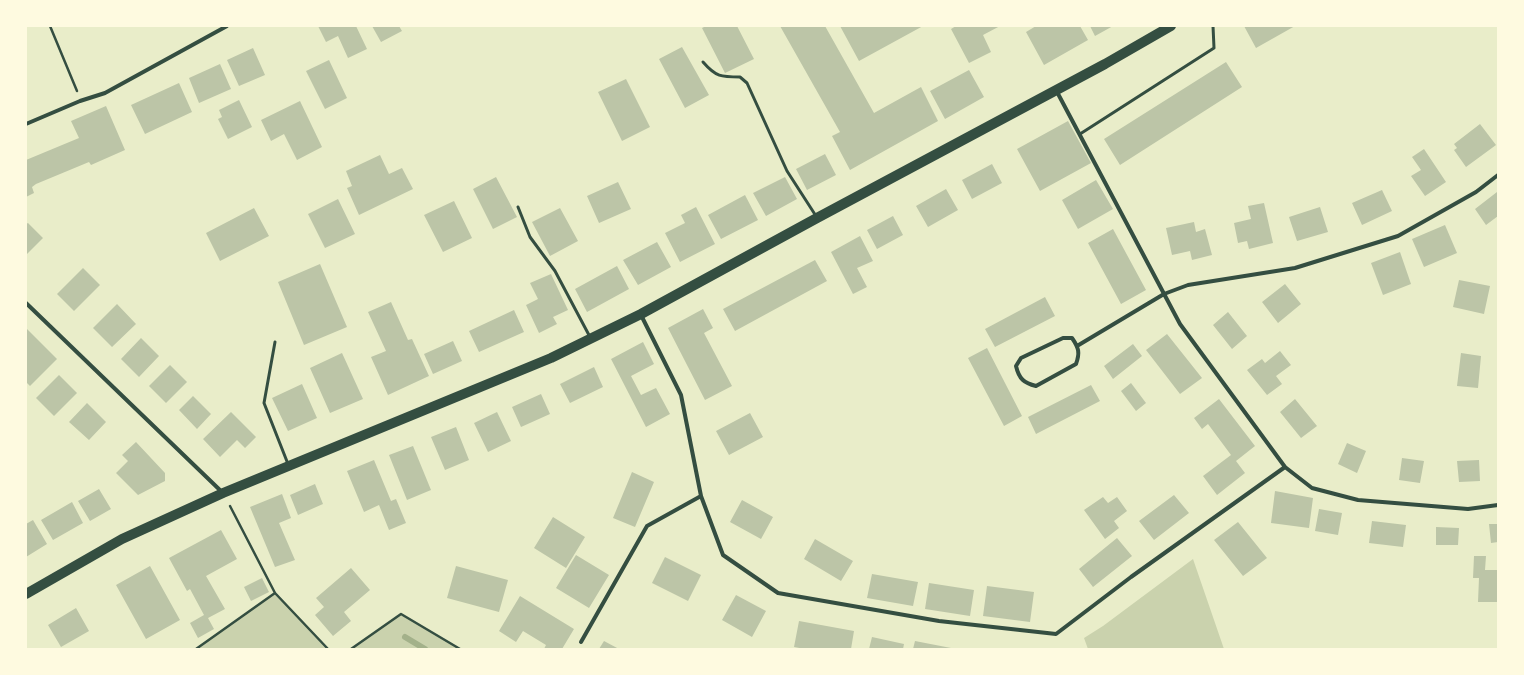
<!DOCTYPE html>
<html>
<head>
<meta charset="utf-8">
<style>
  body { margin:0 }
  #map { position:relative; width:1524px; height:675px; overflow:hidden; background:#e9edc9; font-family:"DM Sans",sans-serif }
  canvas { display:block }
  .frame { position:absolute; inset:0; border:27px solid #fefae0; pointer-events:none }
</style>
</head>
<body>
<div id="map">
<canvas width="1524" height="675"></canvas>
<div class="frame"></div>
</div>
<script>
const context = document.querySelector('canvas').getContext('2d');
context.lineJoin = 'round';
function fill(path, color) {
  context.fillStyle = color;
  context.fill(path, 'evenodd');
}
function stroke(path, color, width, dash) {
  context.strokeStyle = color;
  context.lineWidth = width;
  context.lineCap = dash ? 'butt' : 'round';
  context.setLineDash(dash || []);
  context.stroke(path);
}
fill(new Path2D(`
  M1193,559L1224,649H1088L1084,638L1103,626Z
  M275,593L328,649H196Z
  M401,614L460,649H351Z`), '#cad2ad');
stroke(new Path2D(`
  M405,637L425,649`), '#a3b18a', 6);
fill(new Path2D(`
  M318,26H356L367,49L348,58L338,36L326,42Z
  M372,26H399L402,31L381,42Z
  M706,26H737L754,59L725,73L702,28Z
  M780,26H825L874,113L921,87L938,121L850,170L832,136L840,132Z
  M840,26H923L859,61Z
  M956,26H1000L983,35L991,52L969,63L951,29Z
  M1036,26H1080L1088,40L1044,65L1026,32Z
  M1090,26H1113L1095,36Z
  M1244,26H1295L1256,48Z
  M682,47L709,95L685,108L659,59Z
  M253,48L265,75L239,86L227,60Z
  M329,60L347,98L325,109L306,71Z
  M1226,62L1242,87L1120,165L1104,139Z
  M220,64L231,89L199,103L189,78Z
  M969,70L984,97L945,119L930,91Z
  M626,79L650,127L622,141L598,92Z
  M179,83L192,112L145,134L131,105Z
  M239,100L252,127L228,139L218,119L222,117L219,110Z
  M300,101L322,147L297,160L284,134L271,141L261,120Z
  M106,106L125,150L91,165L89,162L36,184L32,187L34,193L26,197V160L79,138L71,121Z
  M1068,121L1091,163L1040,191L1017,149Z
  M1480,124L1496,145L1466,167L1454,150L1457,148L1454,144Z
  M1424,149L1446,182L1425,196L1411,176L1421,170L1412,157Z
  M825,154L836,175L807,190L796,169Z
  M380,155L389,174L402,168L413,189L359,215L347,188L352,186L346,171Z
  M992,164L1002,183L972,199L962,180Z
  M496,177L517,217L493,229L473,189Z
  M785,177L797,199L766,216L753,193Z
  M1096,180L1113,209L1078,229L1062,200Z
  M618,182L631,209L599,223L587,196Z
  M946,189L958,210L928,227L916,206Z
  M1382,190L1392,211L1362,225L1352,203Z
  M1497,192L1498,216L1486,225L1475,209Z
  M745,195L758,220L721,239L708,215Z
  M338,199L355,234L325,248L308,214Z
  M454,201L472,238L443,252L424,215Z
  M1264,203L1273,243L1249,249L1247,241L1238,243L1234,223L1251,219L1248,206Z
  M696,207L715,244L680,262L665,233L685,223L681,215Z
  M1320,207L1328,232L1297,241L1289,217Z
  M254,208L269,236L220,261L206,233Z
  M560,208L578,241L550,256L532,222Z
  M893,216L903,235L877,249L867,230Z
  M1194,222L1196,232L1205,229L1212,255L1192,260L1190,251L1172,255L1166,228Z
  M28,223L43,238L26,255V224Z
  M1445,225L1457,253L1424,267L1412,239Z
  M1113,229L1146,290L1121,304L1088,243Z
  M860,236L873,261L857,268L867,287L853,294L831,252Z
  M657,242L671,267L638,285L623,260Z
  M1400,252L1411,284L1383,295L1371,263Z
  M815,260L827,281L735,331L723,309Z
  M320,264L347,327L304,345L278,282Z
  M617,266L629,289L587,312L575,289Z
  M83,268L100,285L74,311L57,294Z
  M551,274L568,310L553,317L557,324L539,333L526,305L538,299L530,283Z
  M1459,280L1490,286L1484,314L1453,307Z
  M1285,284L1301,304L1278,323L1262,302Z
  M1045,297L1055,316L995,347L985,329Z
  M391,302L408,340L412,339L429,376L388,395L371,357L386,351L368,312Z
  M117,304L136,324L112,347L93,328Z
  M703,309L713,328L704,333L732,386L705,400L668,328Z
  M514,310L524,332L479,352L469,331Z
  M1228,312L1247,336L1232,349L1213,325Z
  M26,328L57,359L30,386L26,382Z
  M1167,334L1202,378L1180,394L1146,350Z
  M141,338L159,356L139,377L121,359Z
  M453,341L462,361L433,374L424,354Z
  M643,342L654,364L631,376L641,395L656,388L670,414L646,427L611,359Z
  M1133,344L1142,356L1113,379L1104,366Z
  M987,348L1022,416L1004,426L968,358Z
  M1280,351L1291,365L1276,376L1282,384L1267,395L1247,370L1262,359L1265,363Z
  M342,353L363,399L330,413L310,368Z
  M1461,353L1481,356L1478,388L1457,386Z
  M170,365L187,382L166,403L149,386Z
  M594,367L603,387L570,403L560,384Z
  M59,375L77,393L54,416L36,398Z
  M1131,383L1146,403L1136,411L1121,391Z
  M302,384L317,418L288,431L272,398Z
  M1091,385L1100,401L1036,434L1028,417Z
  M541,394L550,414L521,427L512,407Z
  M193,396L211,414L197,429L179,410Z
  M1219,399L1255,446L1236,461L1245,473L1217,495L1203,476L1231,455L1208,424L1202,429L1194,418Z
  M1295,399L1317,426L1301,438L1280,412Z
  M87,403L106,422L89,440L69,422Z
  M231,412L256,437L245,448L237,440L220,457L203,439Z
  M497,412L511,441L488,452L474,423Z
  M750,413L763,437L729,455L716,431Z
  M456,427L469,460L445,470L431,437Z
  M136,442L165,473V481L138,495L116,473L128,461L122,455Z
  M1347,443L1366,451L1357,473L1338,464Z
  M413,446L431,490L407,500L389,455Z
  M1402,458L1424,461L1420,483L1399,480Z
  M374,460L391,501L396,499L406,523L389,530L379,505L364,512L347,471Z
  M1479,460L1480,481L1459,482L1457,461Z
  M632,472L654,482L635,527L613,518Z
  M315,484L323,504L298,515L290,495Z
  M99,489L111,509L90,521L78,501Z
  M1275,491L1313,498L1309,528L1271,523Z
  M282,494L291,518L279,523L295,560L275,567L250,507Z
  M1174,495L1189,513L1154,540L1139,521Z
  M1103,497L1108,503L1117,497L1127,511L1114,521L1119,528L1105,539L1084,510Z
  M742,500L773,517L761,539L730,522Z
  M72,502L83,523L53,540L41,520Z
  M1319,509L1342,513L1338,535L1315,531Z
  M553,517L585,537L566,568L534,548Z
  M33,520L47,544L26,557V524Z
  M1372,521L1406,525L1403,547L1369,543Z
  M1238,522L1267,558L1243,576L1214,540Z
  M1489,524H1498V542L1491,543Z
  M1436,527L1459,528L1458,545H1436Z
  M221,530L237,559L206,576L225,609L208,618L214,629L198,638L190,623L204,615L190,589L187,591L169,558Z
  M1117,538L1132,556L1093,587L1079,569Z
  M815,539L853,561L841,581L804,559Z
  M576,555L609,575L589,608L556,588Z
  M1474,556H1486L1485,570H1498V602H1478L1479,578H1473Z
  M665,557L701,575L688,601L652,583Z
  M150,566L180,620L146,639L116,585Z
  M456,566L508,580L499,612L447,598Z
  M351,568L370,590L344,612L351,621L333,636L315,615L324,607L316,598Z
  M872,574L918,582L913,606L867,598Z
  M262,578L269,592L251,601L244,587Z
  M929,583L974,590L970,616L925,609Z
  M987,586L1034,592L1030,622L983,616Z
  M736,595L766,611L752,637L722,620Z
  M520,596L574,629L562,649H544L546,645L523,631L516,642L499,631Z
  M76,608L89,631L61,647L48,625Z
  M799,621L854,631L851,649H805L794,647Z
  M872,637L904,644L903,649H869Z
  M604,641L619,649H599Z
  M915,641L951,648V649H913Z`), '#bcc5a7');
stroke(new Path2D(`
  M50,26L77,91
  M230,506L275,593L328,649
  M196,649L275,593
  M351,649L401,614L460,649`), '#344e41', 2.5);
stroke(new Path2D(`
  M703,62C716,77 721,77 740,77L747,83L787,171L816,216
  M1080,134L1214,48L1213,26
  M518,207L530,237L555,271L590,337
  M275,342L264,403L288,464`), '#344e41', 3);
stroke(new Path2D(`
  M1056,90L1180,324L1285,467L1312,488L1358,500L1468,509L1498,505
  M26,124L80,101L105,93L227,26
  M26,303L223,493
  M1063,338H1072C1079,348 1080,353 1076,364L1036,386C1024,383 1019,379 1016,366L1021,358Z
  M1077,346L1164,294L1188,285L1295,268L1398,236L1476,192L1498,175
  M701,496L723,555L778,593L939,621L1056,634L1131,577L1285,467
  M581,642L647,526L701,496L681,395L641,315`), '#344e41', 4);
stroke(new Path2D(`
  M26,594L122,539L223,493L551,358L641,314L817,218L1105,64L1171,26`), '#344e41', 10);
</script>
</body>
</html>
